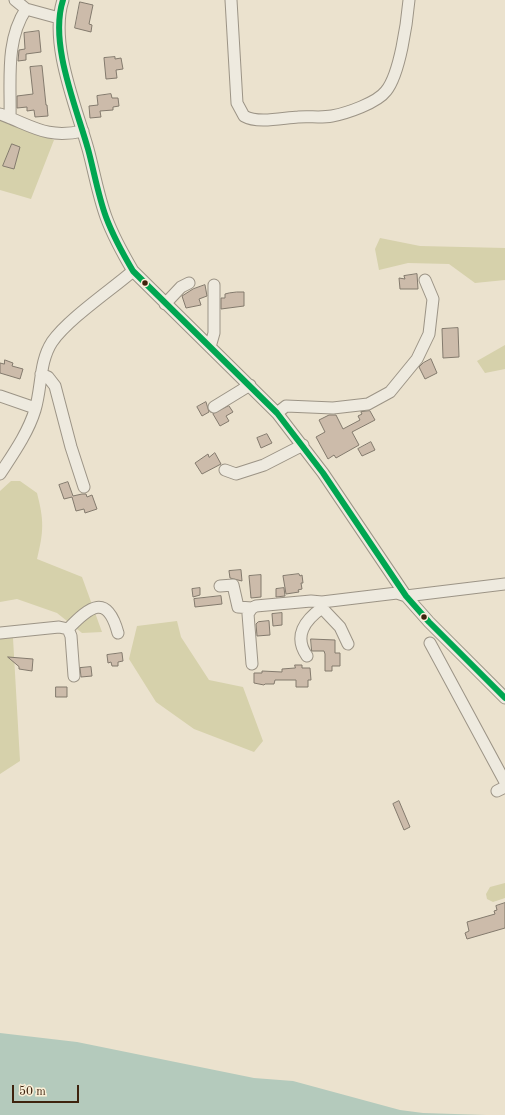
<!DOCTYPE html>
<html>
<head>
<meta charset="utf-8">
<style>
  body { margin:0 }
  #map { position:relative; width:505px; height:1115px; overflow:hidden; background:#ebe2ce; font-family:"Old Standard TT",serif }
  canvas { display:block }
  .scale { position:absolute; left:12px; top:1085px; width:67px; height:18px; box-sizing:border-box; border:2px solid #3e230e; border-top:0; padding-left:5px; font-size:12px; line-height:14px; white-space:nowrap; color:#3e230e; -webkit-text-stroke:3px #faefd7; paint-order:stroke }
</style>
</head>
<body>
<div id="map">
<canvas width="505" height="1115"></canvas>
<div class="scale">50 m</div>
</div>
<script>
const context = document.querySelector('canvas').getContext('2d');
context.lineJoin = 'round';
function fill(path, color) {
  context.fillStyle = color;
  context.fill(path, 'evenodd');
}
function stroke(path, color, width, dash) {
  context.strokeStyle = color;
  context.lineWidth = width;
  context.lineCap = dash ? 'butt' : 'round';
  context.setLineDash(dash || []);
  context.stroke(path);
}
fill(new Path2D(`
  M0,118L54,140L31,199L0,190Z
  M380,238L420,246L505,248V280L475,283L449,264L408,263L379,270L375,249Z
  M505,345V369L485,373L477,361Z
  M11,481H20L37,493C44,520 44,531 37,559L82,577L102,632L82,633L57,613L17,599L0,602V491Z
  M177,621L181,637L209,680L243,687L263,741L254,752L194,729L156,702L129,659L137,626Z
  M13,638L20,761L0,774V639Z
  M505,883V898L493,902L487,899L486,894L490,887Z`), '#d6d1ab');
fill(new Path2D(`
  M0,1033L77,1042L254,1078L293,1081L400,1110L423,1113L486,1115H0Z`), '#b4cabc');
const building = new Path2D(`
  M80,2L93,5L89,24L92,25L91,32L75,28Z
  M39,31L41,52L26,54V60L18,61L19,50L25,49L24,33Z
  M115,57V59L121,58L123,69L116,70L117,78L106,79L104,58Z
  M42,66L46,105H47L48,116L35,117L34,110L27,111V107L17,108V96L33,94L30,67Z
  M111,94L112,98H118L119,106L113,107V110L100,111L101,117L90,118L89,106L98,105L97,96Z
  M12,144L20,147L14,169L3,166Z
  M417,274L418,289H400L399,278L405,279L404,276Z
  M205,285L207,296L199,299L201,305L186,308L182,296L193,289Z
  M237,292H244V306L221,309V298H225V294L229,293Z
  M458,328L459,357L443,358L442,329Z
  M431,359L437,373L425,379L419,367L423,363Z
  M5,360L13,363L12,366L23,369L20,379L0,373V363L4,364Z
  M206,402L209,412L202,416L197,407Z
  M229,406L233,412L226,416L229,421L220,426L213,414Z
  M370,411L375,420L352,432L359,445L336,458L334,455L328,459L316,437L325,432L319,420L329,415H336L343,429L360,420L358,416L362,414L361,412Z
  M267,434L272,443L261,448L257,438Z
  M371,442L375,450L362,456L358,449Z
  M215,453L221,464L202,474L195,463L208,454L209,457Z
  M68,482L73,496L82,494H86L87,497L92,495L97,509L85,513L84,509L76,511L72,497L64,499L59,485Z
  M241,570L242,581L230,578L229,571Z
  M299,574L300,576L302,575L303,583H301L302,589L298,590L299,592L286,594L283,576Z
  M261,575V597L251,598L249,576Z
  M200,588V595L193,597L192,589Z
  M284,588L285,596L276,597V589Z
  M221,596L222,604L195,607L194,599Z
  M282,613V625L273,626L272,614Z
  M269,621L270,635L257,636L256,624L258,622Z
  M311,639L335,640V653H340V666H332V671H325V654L324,651H312Z
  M122,653L123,661L118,662V666H112L111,662L108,663L107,655Z
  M8,657L33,659L32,671L19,669V667Z
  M295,665H302V668H310L311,680H308V687H296V680H275L274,684H265L264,685L254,683V673H262V671L282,672V669L295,668Z
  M91,667L92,676L81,677L80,668Z
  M56,687H67V697H56Z
  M399,801L410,827L404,830L393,804Z
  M505,903V928L467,939L465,933L469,931L467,922L495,914L494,911L497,910L496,906Z`);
fill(building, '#cba');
stroke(building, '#837a6d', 1);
const minor = new Path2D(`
  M15,0L26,9L59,18
  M63,0C49,43 76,106 88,149C94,171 98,195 106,217C113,236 123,254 133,271L277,413L323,473L406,596L429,622L505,698
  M231,0L237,103L244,116C258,124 282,118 298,117C309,116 321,118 332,116C347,113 377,103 386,91C400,74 407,22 409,0
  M0,114C33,126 46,139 83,131
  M10,118C11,81 5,41 26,9
  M165,304L181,287L189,283
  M210,347L214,333V285
  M41,374L48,377L55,386L71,447L84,487
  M0,396L35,408
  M214,407L250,385
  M277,413L286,406L333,408L368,404L390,392L417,359L429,334L433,299L425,280
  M225,470L236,474L264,465L303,445
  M0,474C13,454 28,433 35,410C42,387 39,362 52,342C68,319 111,290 133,271
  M220,586L233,585L238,607L252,608
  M322,602V608L340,627L348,644
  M68,629C90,606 107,593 118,633
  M0,633L59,627L68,629L71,636L74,676
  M430,643L505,782
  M307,656C293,636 305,620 322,608
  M252,664L248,614L252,608L256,606L311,601L322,602L397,593L406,596L505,584
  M497,791L505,787`);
stroke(minor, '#9c9486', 13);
stroke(minor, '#eeeadf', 11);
stroke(new Path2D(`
  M63,0C49,43 76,106 88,149C94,171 98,195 106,217C113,236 123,254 133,271L277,413L323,473L406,596L429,622L505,698`), '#00a651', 6);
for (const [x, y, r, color] of [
  [145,283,3.5,"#3e230e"],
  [424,617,3.5,"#3e230e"]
]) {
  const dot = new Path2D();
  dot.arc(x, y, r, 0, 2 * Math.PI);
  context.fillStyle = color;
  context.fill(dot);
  stroke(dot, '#faefd7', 1.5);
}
</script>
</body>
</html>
